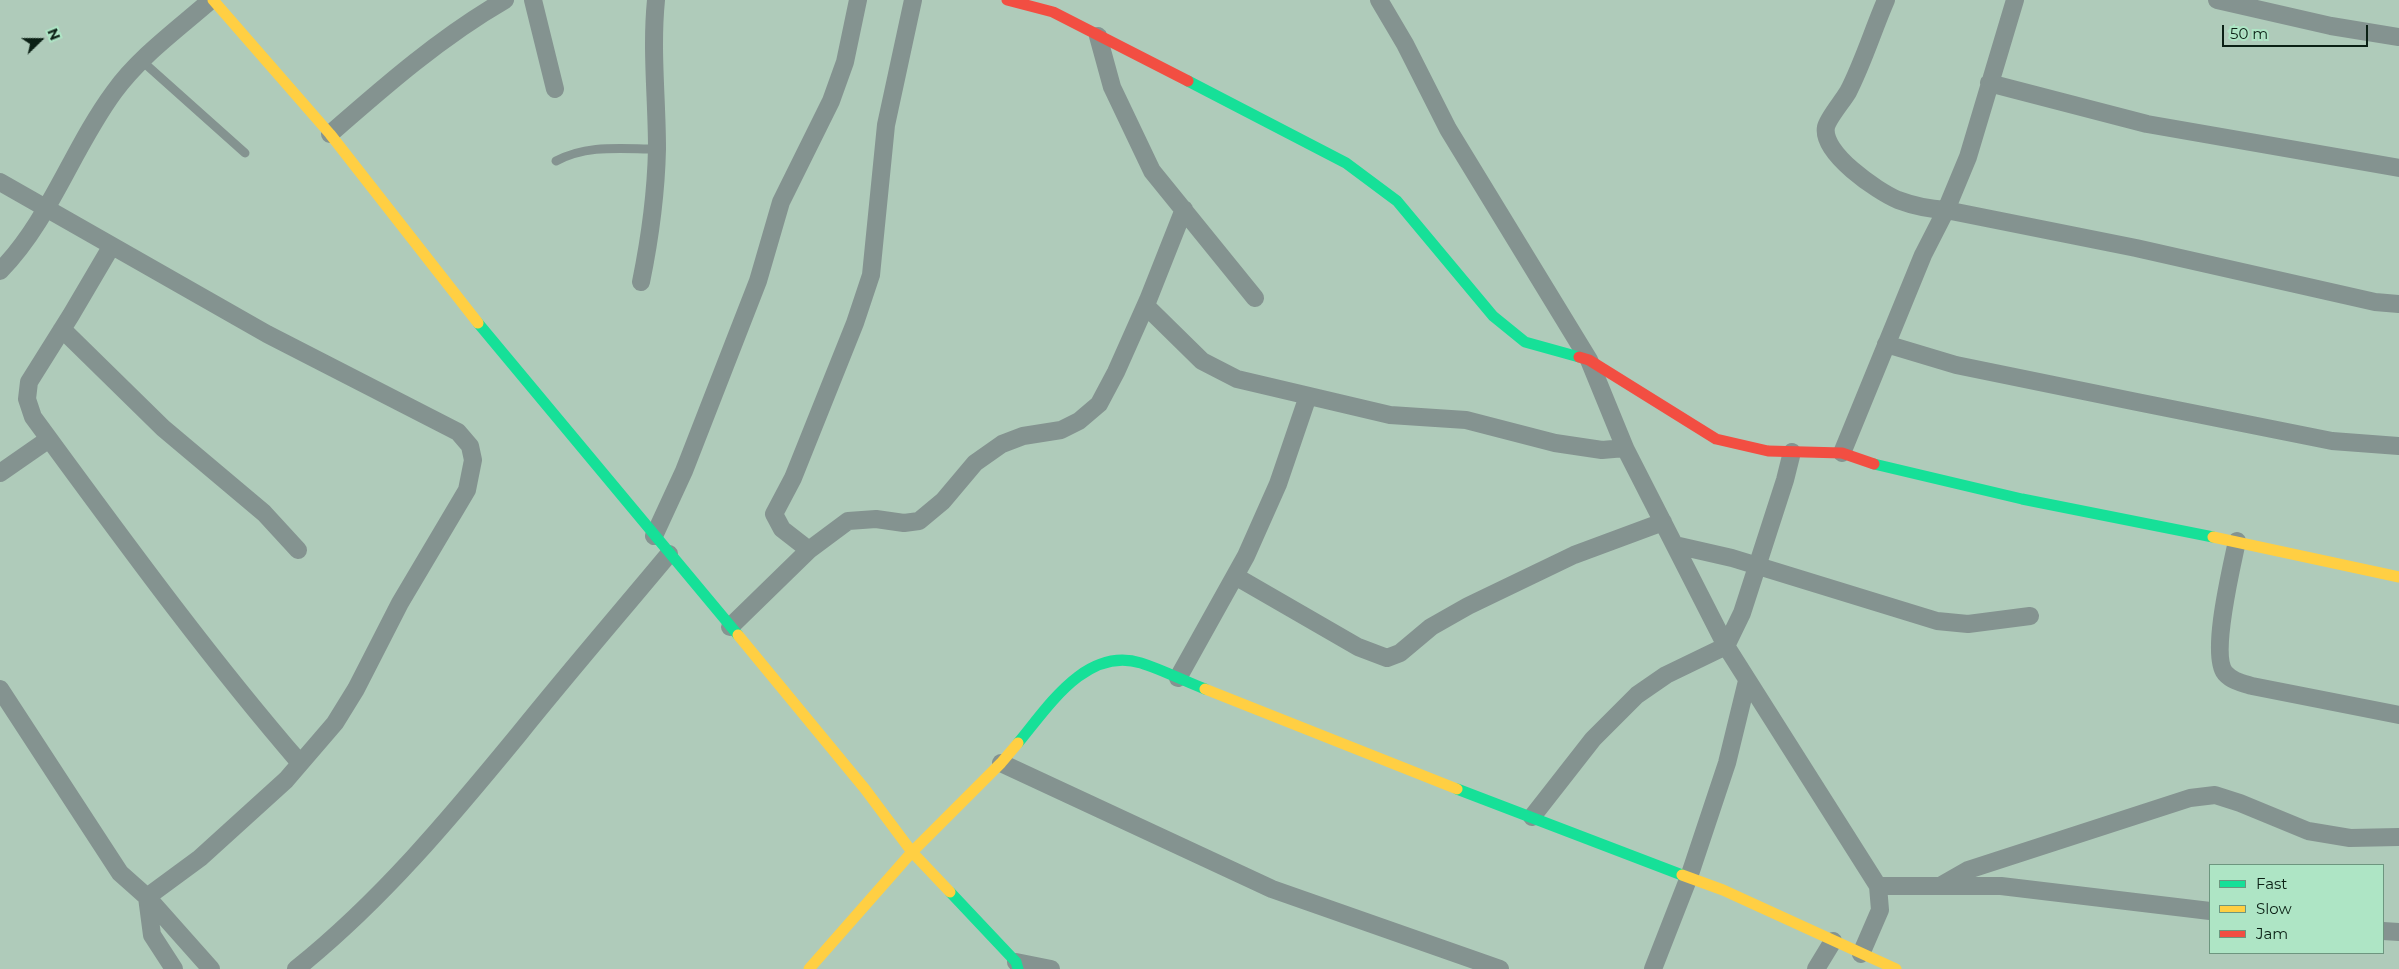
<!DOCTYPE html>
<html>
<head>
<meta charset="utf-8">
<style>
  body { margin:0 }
  #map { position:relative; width:2399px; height:969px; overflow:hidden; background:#afcbba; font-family:Montserrat,sans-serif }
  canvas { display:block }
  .legend { position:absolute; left:2209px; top:864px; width:175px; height:90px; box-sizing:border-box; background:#aee5c5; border:1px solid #6d967f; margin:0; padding:6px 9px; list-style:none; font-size:15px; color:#0b2015 }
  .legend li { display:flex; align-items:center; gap:10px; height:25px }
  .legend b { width:25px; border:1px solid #6d967f }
  .north { position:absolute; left:15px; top:15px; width:50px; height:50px; -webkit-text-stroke:4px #aee5c5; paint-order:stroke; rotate:68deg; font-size:14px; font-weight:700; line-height:20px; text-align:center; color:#0b2015 }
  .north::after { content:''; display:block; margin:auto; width:18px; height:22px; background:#0b2015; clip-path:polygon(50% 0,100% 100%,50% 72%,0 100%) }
  .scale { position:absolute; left:2222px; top:25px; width:146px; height:22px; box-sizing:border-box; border:2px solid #0b2015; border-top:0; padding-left:6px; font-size:15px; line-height:18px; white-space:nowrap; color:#0b2015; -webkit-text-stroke:4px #aee5c5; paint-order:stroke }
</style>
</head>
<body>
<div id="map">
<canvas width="2399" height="969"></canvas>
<ul class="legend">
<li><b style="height:6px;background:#16e098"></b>Fast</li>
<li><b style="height:6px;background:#ffcf43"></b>Slow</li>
<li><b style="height:6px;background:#f24e42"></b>Jam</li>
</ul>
<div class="north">N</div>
<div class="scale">50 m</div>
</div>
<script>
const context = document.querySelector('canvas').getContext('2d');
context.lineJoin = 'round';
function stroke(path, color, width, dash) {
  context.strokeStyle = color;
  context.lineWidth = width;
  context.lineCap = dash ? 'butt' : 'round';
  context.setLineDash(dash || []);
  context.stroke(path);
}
stroke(new Path2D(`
  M142,61L245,153
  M556,161C588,144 622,149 657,149`), '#849390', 9);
stroke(new Path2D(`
  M533,0L555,89
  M1379,0L1405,44L1448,129L1589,360L1625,448L1726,646L1878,886L1880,910L1861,954
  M1886,0C1873,30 1863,63 1848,92C1842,102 1828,118 1826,127C1821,153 1877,191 1898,200C1914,206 1929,209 1946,210L2136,248L2375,302L2399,304
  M2217,0L2331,26L2399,37
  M1098,36L1112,87L1152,171L1255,298
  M1989,83L2147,124L2399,168
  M330,134C386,85 441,37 505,0
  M0,182L267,334L458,432L470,446L473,460L467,490L400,603L356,689L335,723L286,780L200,858L147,897L211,969
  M111,247L71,315L29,382L27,399L33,417C119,534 205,653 300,763
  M0,271C50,220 72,149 114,92C139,57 178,29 211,0
  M641,282C650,238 656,194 657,149C657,99 651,50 656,0
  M1146,306L1202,361L1237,379L1390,415L1466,420L1555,443L1602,450L1625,448
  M62,329L163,428L264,513L298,550
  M1886,344L1956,365L2137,402L2332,441L2399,446
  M1842,453L1923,255L1946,210L1968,157L2015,0
  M0,473L49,439
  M654,536L684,471L758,281L781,202L831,101L845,62L858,0
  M2237,541C2232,566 2210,654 2225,673C2232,681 2242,683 2252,686L2399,715
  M1675,545L1732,558L1937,621L1968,624L2030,616
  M809,550L782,529L774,514L793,478L855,323L871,275L886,125L913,0
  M1235,576L1358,647L1387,658L1400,653L1431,627L1468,606L1574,555L1663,522
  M730,627L809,550L848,521L876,519L904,523L919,521L943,501L975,463L1002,444L1023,436L1061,430L1079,421L1099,404L1116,372L1148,300L1184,209
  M1178,678L1246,556L1278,484L1308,396
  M0,689L120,873L147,897L152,935L174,969
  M1001,763L1272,889L1500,969
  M1532,817L1593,739L1637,695L1666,675L1726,646L1742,613L1785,480L1792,452
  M1878,886H2001L2210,911
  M1940,886L1968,870L2190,798L2215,795L2240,803L2308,831L2350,838L2399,837
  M2383,931L2399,932
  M1016,962L1051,969
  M296,969C381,901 450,818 519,734C568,673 619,614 669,554
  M1653,969L1689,877L1727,763L1747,681
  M1816,969L1833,941`), '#849390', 18);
stroke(new Path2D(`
  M1188,81L1346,163L1397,201L1493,316L1525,342L1579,357
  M478,323L738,635
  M1874,464L2022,499L2213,537
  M1018,743C1048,707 1086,646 1141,663C1163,670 1184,681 1205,689
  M1457,789L1682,875
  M950,892L1016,962L1018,969`), '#16e098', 11);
stroke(new Path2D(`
  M213,0L330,134L478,323
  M2213,537L2399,577
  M738,635L865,789L912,852L950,892
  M1205,689L1457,789
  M1682,875L1723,890L1896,969
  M809,969L912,852L1001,763L1018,743`), '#ffcf43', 11);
stroke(new Path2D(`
  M1007,0L1053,12L1188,81
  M1579,357L1589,360L1716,439L1768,451L1842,453L1874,464`), '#f24e42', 11);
</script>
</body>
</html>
